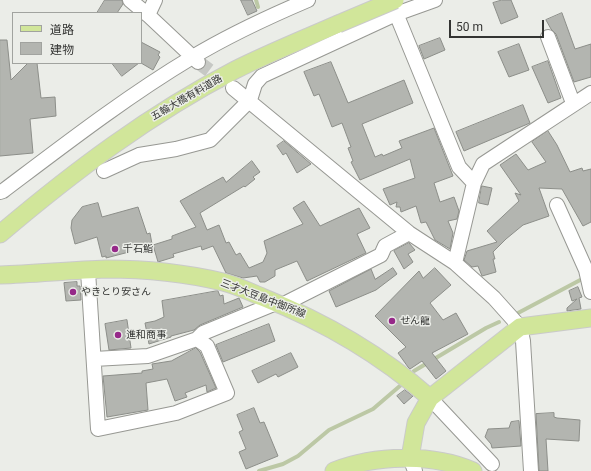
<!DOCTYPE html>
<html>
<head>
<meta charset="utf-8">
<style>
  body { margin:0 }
  #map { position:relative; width:591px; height:471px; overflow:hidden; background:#ebede8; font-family:Roboto,"Noto Sans JP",sans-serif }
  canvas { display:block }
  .legend { position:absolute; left:12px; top:12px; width:130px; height:52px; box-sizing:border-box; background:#ebede8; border:1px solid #a1a39f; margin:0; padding:5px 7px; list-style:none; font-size:12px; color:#333432 }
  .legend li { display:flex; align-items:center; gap:8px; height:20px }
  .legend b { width:20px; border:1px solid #a1a39f }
  .scale { position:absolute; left:449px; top:20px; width:95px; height:18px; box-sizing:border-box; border:2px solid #333432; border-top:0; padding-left:5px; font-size:12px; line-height:14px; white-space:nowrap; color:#333432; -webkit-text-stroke:3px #ebede8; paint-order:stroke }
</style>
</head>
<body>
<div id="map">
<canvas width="591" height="471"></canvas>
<ul class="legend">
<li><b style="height:5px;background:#d1e69a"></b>道路</li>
<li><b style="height:11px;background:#b3b5b0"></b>建物</li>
</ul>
<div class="scale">50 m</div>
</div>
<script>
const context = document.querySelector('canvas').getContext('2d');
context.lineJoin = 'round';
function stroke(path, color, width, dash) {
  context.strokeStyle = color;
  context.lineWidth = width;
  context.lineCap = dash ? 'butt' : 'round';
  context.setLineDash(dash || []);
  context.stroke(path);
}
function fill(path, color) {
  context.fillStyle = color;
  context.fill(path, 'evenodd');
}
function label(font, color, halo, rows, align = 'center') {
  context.font = font + ' Roboto,"Noto Sans JP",sans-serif';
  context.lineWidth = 3;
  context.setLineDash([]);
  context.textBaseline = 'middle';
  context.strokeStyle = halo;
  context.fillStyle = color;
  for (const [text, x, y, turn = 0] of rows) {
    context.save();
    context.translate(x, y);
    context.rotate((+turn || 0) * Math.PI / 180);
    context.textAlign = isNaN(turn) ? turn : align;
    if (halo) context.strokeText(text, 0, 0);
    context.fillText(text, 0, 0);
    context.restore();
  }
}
stroke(new Path2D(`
  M256,0L258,7
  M518,313L584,278
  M414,371L486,328L499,322
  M259,471L283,464L298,456L329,430L373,409L401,385`), '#bcc8a5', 4);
const building = new Path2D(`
  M105,0H122L123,4L117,13H97Z
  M241,0H252L257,11L248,15Z
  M502,0H511L518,17L501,24L493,3Z
  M562,13L575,49L591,44V77L574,82L556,34L551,29L546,20Z
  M440,38L445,50L424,59L419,46Z
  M0,40H7L11,80L28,63H37L41,98L55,97L56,116L30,119L33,153L0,156Z
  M141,42L160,52L158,55L160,57L153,70L141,63Z
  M519,44L529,70L509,77L498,52Z
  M548,61L561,98L548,103L532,67Z
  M331,62L348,103L404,80L413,103L362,124L375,157L382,154L383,156L402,148L399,141L434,128L453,176L434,183L440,202L454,197L459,211L457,219L448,221L453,233L450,249L435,240L426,222L421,223L416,206L401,212L400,207H396L397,202L390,205L383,189L415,178L410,159L360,180L351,162L353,161L348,148L351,147L342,123L332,127L319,94L314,96L304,72Z
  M112,63H139L122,76Z
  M523,105L530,123L464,151L456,132Z
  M548,131L557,145L570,172L582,168L583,171L591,169V222L583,226L562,189L539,188L549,216L523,225L506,239L493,252L495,259H493L496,272L482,276L478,266L472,267L464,260L467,251L497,242L487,231L519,201L515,193L521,195L500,165L516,154L528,170L546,162L532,142Z
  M284,141L311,164L297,173L286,153L283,155L277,146Z
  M252,161L260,172L253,177L255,179L245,187L244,186L200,213L207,230L219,225L226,243L229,242L236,255L240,253L249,268L263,262L267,253L264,241L303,224L293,208L304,201L320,226L359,208L370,228L357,234L366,253L307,281L297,261L275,270V276L265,282H260L257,276L243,278L226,273L213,246L202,250L201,246L173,254L174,257L158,262L153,245L172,239V236L196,227L180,201L223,177L226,182Z
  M482,186L492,188L488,205L479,203Z
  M98,203L102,217L138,207L147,234L150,233L152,244L128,245L129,252L106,258V256L102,257L97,237L75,244L71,228L72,220L82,207Z
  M409,243L415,250L408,254L413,262L404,269L394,251Z
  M393,268L397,274L376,290L336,307L329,291L371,269L375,279Z
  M435,268L451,285L430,303L443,320L456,313L468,334L432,353L446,371L436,379L422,361L410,369L408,367L398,353L406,347L375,316L419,271L423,278Z
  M77,282V286H80L81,300L66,301L64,283Z
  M578,287L582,297L579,298L581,309L567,311V308L577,299L572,301L569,291Z
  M218,291L220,296L223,295L224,304L239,298L243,307L200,325L194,330L171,336V337L149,344L145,323L155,321L164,317L162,301Z
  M127,320L131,348L109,350L105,324Z
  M269,324L275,341L223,362L216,345Z
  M196,348L200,352L216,388L207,392L206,385L185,393L187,397L175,401L167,379L146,383L148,410L107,417L103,376L142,373V371L153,369L152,364L171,361Z
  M291,353L298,367L278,377L276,374L258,383L252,371Z
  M405,390L413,396L404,404L397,396Z
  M254,408L260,423L264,422L278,456L246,469L239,452L246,449L239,432L243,430L237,415Z
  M554,413V417L557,418L580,420L579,441L546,439L548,471H539L536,414Z
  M519,421L521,446L492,448L491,444L485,437L488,429L509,428L511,422Z`);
fill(building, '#b3b5b0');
stroke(building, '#8c8e89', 1);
stroke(new Path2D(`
  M198,62L228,84`), '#c6c8c4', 14, [14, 7]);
const minor = new Path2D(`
  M130,0L148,15L198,62
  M393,6L459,167L474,183
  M148,15L155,0
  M548,37L573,103
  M233,88L409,233L455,263L494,298L520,327L523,341L531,471
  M104,171L139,155L176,149L210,140L250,100L255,84L262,76L396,14L435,0
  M0,192L3,191C64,145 126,97 191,58C229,35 268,17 308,0
  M557,205L586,270L591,292
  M455,263L474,183L483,164L591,93
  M88,271L98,429L176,413L227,393L207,346L197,339L148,356L94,359
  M282,305L381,255L385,246L409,233
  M197,339L203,333L276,303
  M430,398L492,464
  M410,458L415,471`);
const major = new Path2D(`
  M0,234C73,172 150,114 235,70C269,53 304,39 338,24
  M0,275C35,274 71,270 106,269C144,269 185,273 223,282C236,285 250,292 262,297C325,322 379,353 430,398
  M410,458L416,423L430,398L520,327L591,318
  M334,471C374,455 433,453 473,471`);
stroke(minor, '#979893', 16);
stroke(major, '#cacaca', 19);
stroke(minor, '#fff', 14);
stroke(major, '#d1e69a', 17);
const majorBridge = new Path2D(`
  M338,24L395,0`);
stroke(majorBridge, '#cacaca', 19, []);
stroke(majorBridge, '#d1e69a', 17);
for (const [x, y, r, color] of [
  [115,249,4,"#962889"],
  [73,292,4,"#962889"],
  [392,321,4,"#962889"],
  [118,335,4,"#962889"]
]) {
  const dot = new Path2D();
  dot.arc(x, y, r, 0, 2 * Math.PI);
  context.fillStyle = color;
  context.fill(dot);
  stroke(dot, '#ebede8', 1.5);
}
label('10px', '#333432', '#ebede8', [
  ["五輪大橋有料道路",187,98,-30],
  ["三才大豆島中御所線",263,299,21]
]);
label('10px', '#333432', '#ebede8', [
  ["千石鮨",123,249],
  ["やきとり安さん",81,292],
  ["せん龍",400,321],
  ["進和商事",126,335]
], 'left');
</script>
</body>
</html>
